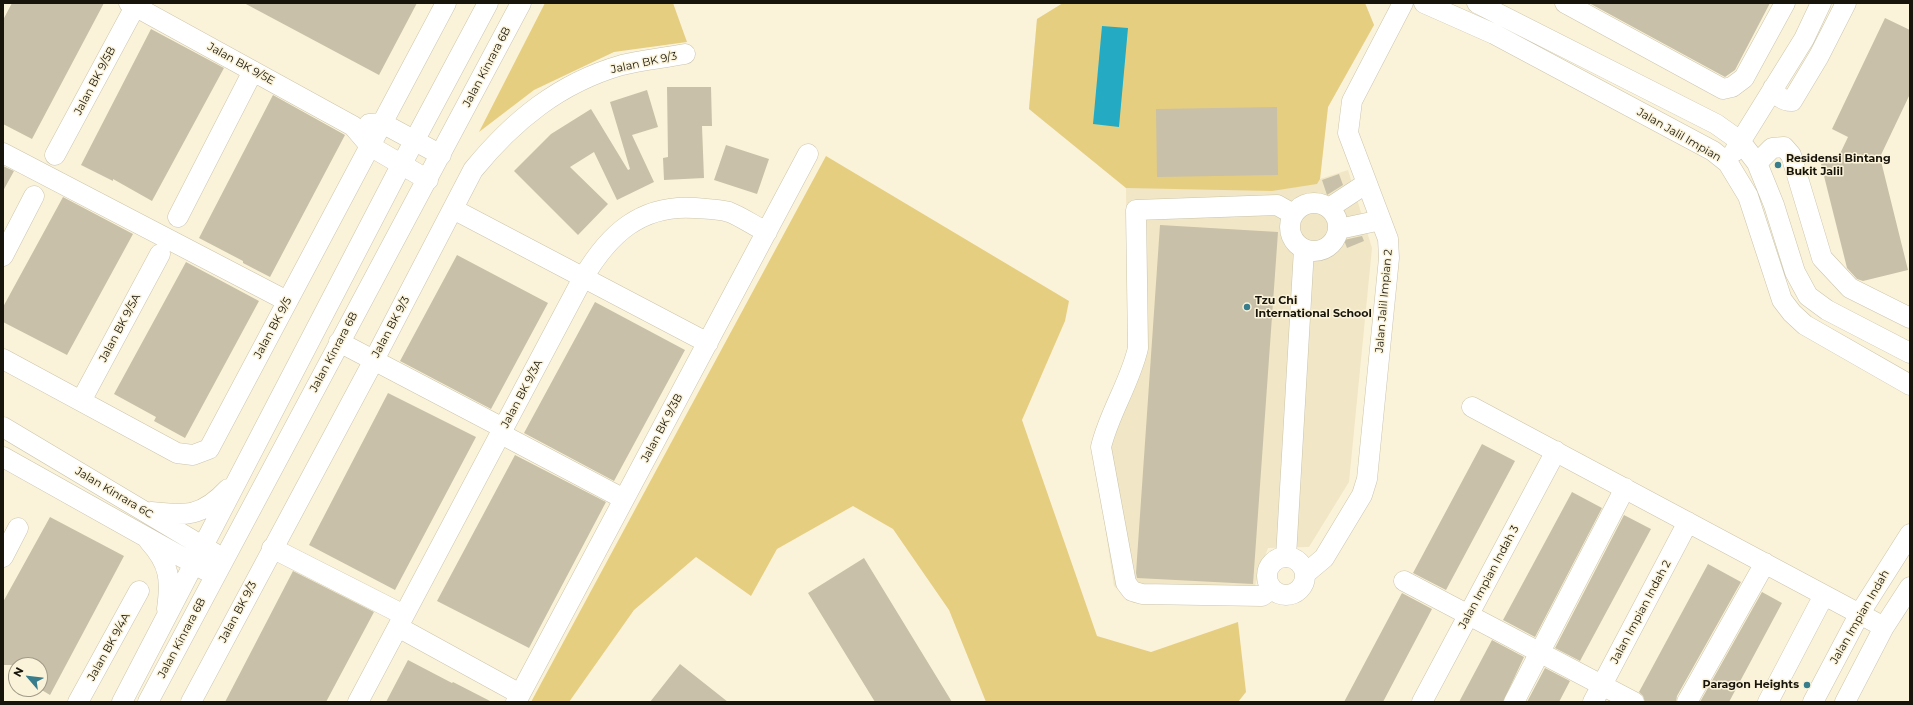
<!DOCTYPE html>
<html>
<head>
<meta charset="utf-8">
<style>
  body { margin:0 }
  #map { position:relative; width:1913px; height:705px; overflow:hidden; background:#fbf3d9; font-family:Montserrat,sans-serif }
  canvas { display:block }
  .frame { position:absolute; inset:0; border:4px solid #17140b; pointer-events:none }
  .north { position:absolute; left:8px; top:657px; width:40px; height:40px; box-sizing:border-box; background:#fbf3d9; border:1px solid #a09a87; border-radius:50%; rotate:298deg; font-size:11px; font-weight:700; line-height:16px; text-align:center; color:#17140b }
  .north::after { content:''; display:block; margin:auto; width:14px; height:18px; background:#387d8b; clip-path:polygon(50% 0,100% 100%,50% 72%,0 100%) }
</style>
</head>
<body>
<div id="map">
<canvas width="1913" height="705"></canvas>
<div class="frame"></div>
<div class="north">N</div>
</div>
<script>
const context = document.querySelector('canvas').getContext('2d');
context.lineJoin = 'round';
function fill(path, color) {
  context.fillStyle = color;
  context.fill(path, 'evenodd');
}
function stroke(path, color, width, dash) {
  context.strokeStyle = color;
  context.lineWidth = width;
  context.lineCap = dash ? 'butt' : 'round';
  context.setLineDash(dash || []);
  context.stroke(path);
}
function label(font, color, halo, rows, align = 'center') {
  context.font = font + ' Montserrat,sans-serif';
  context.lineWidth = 3;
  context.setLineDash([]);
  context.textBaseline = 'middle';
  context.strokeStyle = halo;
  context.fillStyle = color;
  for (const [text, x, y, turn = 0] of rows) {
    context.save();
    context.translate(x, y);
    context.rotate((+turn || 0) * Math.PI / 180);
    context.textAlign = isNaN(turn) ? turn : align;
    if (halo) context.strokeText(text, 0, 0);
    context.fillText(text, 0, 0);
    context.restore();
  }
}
fill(new Path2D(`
  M1063,3H1365L1374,25L1328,107L1320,179L1348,170L1372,248L1349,482L1309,547L1268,548L1248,606L1133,603L1114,586L1092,441L1128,353L1126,188L1029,109L1037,19Z`), '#f1e7c6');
fill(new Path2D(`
  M545,3H673L687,42L614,52L534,90L479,132Z
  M1063,3H1365L1374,25L1328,107L1320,179L1317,184L1272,191L1126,188L1029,109L1037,19Z
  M826,156L1069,301L1065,321L1022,420L1097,636L1151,652L1238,622L1246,692L1238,702H986L949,610L893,529L853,506L777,549L751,596L696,557L634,610L569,702H531Z`), '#e6ce81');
fill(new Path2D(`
  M1102,26L1128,28L1119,127L1093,124Z`), '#24abc3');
fill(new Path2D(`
  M12,3H104L32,139L3,124V20Z
  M244,3H417L379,75Z
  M1589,3H1770L1735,70L1725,77Z
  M1885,18L1910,30V94L1880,157L1908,270L1863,281L1857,279L1847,268L1821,164L1837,160L1848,137L1832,129Z
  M151,29L224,68L152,201L113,179V181L81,165Z
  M667,87H711L712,126H702L704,178L664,180L663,158L668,157Z
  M647,90L658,127L632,135L654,182L617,200L594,152L570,167L608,204L578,235L514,171L551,134L591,109L628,170L630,169L610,102Z
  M273,95L345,135L270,277L243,263V261L199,238Z
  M1277,107L1278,175L1157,177L1156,109Z
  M726,145L769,159L757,194L714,180Z
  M3,166L14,171L3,191Z
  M1339,174L1343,185L1327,195L1322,180Z
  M63,197L133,234L67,355L3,322V307Z
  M1160,225L1278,232L1253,584L1137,578L1136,573Z
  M1362,236L1364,241L1347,248L1344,240Z
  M457,255L548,303L491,409L400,361Z
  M186,262L259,301L185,438L154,421L156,417L114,394Z
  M595,302L685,350L614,481L524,433Z
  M388,393L476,437L395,590L309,545Z
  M1482,444L1515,461L1446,590L1413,573Z
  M515,455L606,502L529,648L437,601Z
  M1572,492L1602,508L1535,637L1503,620Z
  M1624,515L1651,529L1580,661L1555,648Z
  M50,517L124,556L50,695L40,689V665H3V602Z
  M864,558L952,702H875L808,593Z
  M1708,564L1741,582L1677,696L1676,702H1645L1643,696L1639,692Z
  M293,571L374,612L326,702H225Z
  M1762,592L1782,603L1729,702H1700Z
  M1402,593L1432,609L1403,664L1383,702H1344Z
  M1492,640L1524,657L1503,702H1459Z
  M408,660L452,683L453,682L492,702H386Z
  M680,664L728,702H650Z
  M1545,668L1570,681L1559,702H1527Z`), '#c8c0a8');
const minor = new Path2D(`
  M129,3L353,126L370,146L428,180
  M1424,3L1494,34L1713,151L1728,163L1748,196L1782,300L1792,313L1805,325L1910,385
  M1477,3L1716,124L1740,141L1757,163L1774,205L1795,272L1808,296L1827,310L1910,353
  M1565,3L1723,89L1732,87L1744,78L1785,3
  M1773,88C1778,96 1782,101 1792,101L1819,56L1846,3
  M369,124L382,123L441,155
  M1734,152L1804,39L1821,3
  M3,153L287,301
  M55,155L137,3
  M1757,163L1772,148L1784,147L1791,155L1822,258L1850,288L1910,318
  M1290 227a24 24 0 1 1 48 0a24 24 0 1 1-48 0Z
  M1329,208L1367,183
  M453,209L708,343
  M178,217L253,71
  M1339,229L1381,220
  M3,256L34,196
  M339,342L503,428
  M3,359L177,453L193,455L209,449L446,3
  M81,401L160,254
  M1472,407L1884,627
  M3,427L214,553
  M501,434L624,499
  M3,457L205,570
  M151,512C186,516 202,517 228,489
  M149,541C170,564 171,580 167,609
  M272,548L404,615
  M3,557L18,528
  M1286,557L1304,249
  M1267 576a19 19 0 1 1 38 0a19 19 0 1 1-38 0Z
  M1305,574L1324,558L1362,495L1367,479L1389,258L1388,239L1348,133L1352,101L1403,3
  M1404,581L1634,702
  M1272,589L1262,596L1142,594L1132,591L1126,583L1101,447C1109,413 1130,383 1138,348L1136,210L1277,205L1293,214
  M398,627L520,694
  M78,702L139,591
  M122,702L396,175L488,3
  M148,702L521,3
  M191,702L374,360L473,170C513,121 559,83 622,65C642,60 664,58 685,54
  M358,702L583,278C609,234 641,204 695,208C706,209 718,209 729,212C742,217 754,226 767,232
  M516,702L808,154
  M1422,702L1556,451
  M1514,702L1625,488
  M1593,702L1688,522
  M1687,702L1765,563
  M1768,702L1824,595
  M1813,702L1860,613L1910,534
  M1845,702L1884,627L1910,587`);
stroke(minor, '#cbc4ab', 21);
stroke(minor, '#fff', 20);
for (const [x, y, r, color] of [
  [1778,165,4,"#387d8b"],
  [1247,307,4,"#387d8b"],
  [1807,685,4,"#387d8b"]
]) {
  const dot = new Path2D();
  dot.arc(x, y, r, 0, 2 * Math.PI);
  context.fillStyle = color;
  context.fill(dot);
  stroke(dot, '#fbf3d9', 1.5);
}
label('11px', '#17140b', '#fbf3d9', [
  ["Jalan BK 9/3",644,63,-12],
  ["Jalan BK 9/5E",241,64,29],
  ["Jalan Kinrara 6B",487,67,-62],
  ["Jalan BK 9/5B",95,81,-62],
  ["Jalan Jalil Impian",1679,135,30],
  ["Jalan Jalil Impian 2",1384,301,-85],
  ["Jalan BK 9/3",391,327,-62],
  ["Jalan BK 9/5A",120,328,-62],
  ["Jalan BK 9/5",273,328,-62],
  ["Jalan Kinrara 6B",334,352,-62],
  ["Jalan BK 9/3A",522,394,-62],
  ["Jalan BK 9/3B",662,428,-62],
  ["Jalan Kinrara 6C",114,493,31],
  ["Jalan Impian Indah 3",1489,577,-62],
  ["Jalan BK 9/3",238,612,-62],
  ["Jalan Impian Indah 2",1641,612,-62],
  ["Jalan Impian Indah",1860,617,-60],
  ["Jalan Kinrara 6B",182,638,-62],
  ["Jalan BK 9/4A",109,647,-61]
]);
label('bold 11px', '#17140b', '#fbf3d9', [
  ["Residensi Bintang",1786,159],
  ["Bukit Jalil",1786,172],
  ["Tzu Chi",1255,301],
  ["International School",1255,314],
  ["Paragon Heights",1799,685,"right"]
], 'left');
</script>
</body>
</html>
